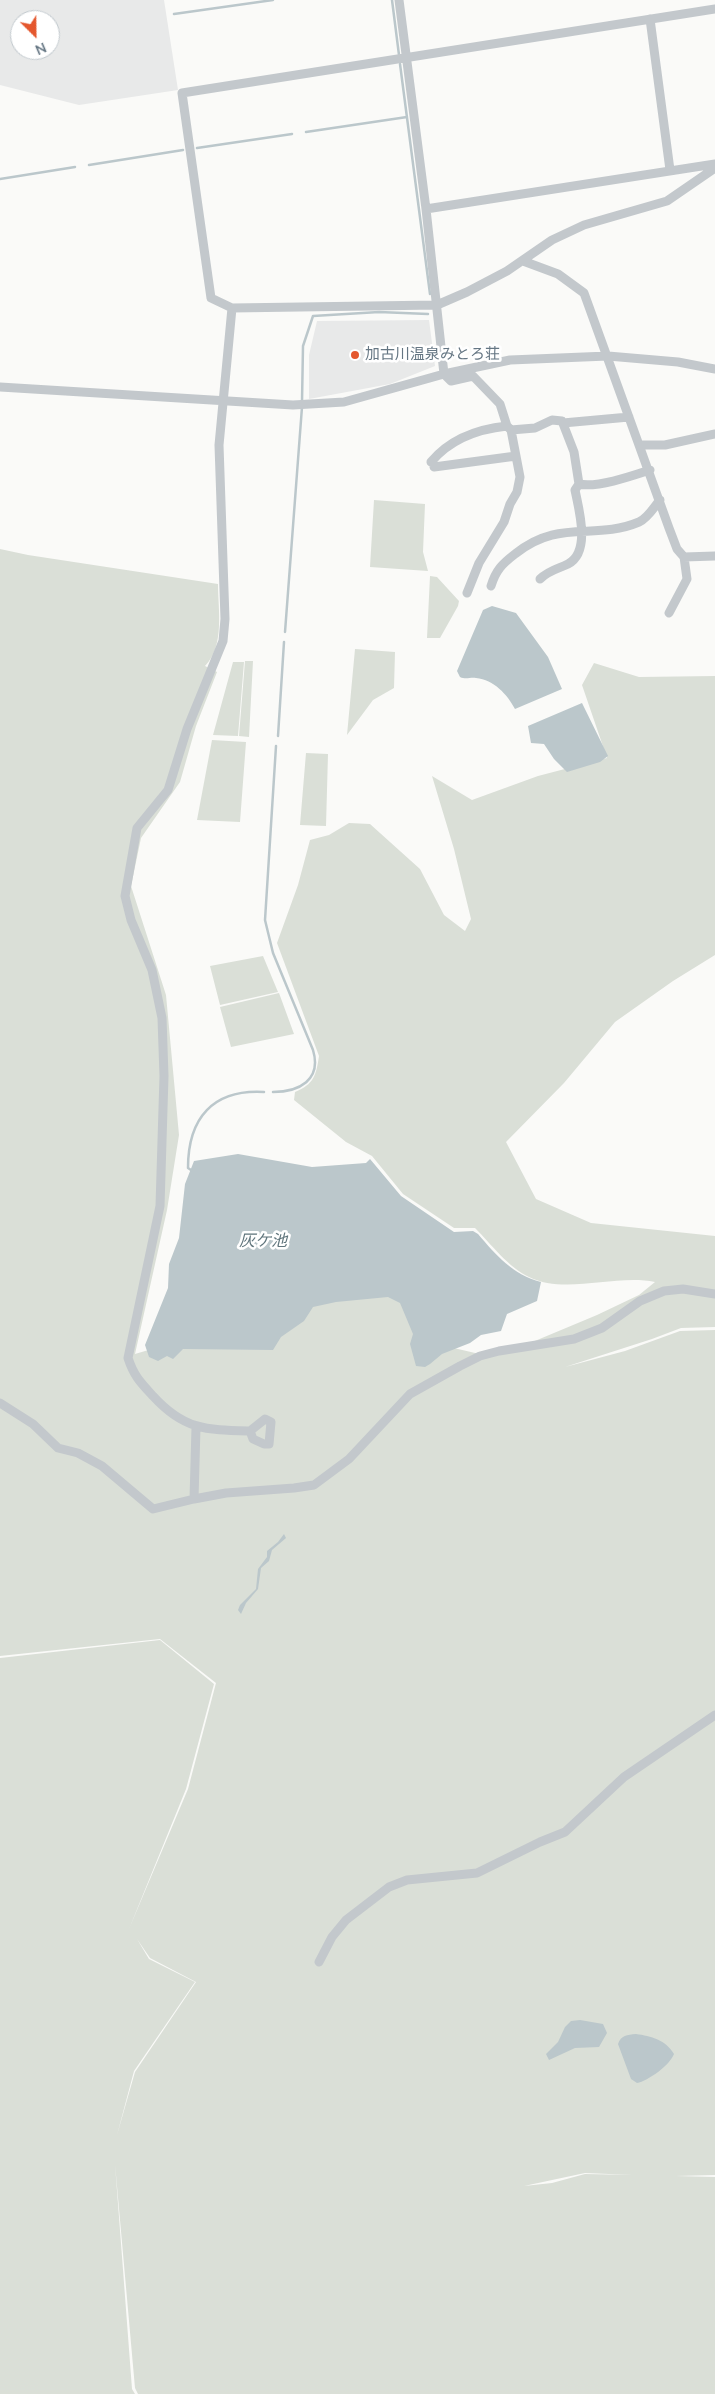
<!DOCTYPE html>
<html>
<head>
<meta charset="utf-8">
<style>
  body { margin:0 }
  #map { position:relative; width:715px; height:2394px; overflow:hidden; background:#fafaf8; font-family:"Nunito Sans",sans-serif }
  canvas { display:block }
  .north { position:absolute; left:10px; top:10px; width:50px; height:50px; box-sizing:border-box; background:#fff; border:1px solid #c1c8cd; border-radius:50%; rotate:157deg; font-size:14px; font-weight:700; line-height:20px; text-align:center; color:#657683 }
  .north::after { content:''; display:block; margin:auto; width:18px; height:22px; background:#e4572e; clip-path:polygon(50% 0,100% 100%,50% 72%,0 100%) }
</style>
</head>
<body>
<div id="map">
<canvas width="715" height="2394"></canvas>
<div class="north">N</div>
</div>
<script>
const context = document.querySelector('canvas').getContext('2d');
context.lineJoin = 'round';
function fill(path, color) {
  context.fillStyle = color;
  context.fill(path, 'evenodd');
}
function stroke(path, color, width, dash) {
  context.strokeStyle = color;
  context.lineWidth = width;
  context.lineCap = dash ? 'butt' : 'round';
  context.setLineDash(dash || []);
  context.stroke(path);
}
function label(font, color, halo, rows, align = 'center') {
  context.font = font + ' "Nunito Sans","Noto Sans JP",sans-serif';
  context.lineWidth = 5;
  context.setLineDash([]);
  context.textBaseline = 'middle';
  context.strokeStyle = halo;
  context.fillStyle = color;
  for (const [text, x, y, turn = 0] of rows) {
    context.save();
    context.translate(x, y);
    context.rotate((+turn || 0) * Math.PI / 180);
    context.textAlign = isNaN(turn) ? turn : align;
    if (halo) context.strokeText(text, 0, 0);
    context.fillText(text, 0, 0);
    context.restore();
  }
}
fill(new Path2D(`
  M0,0H164L178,90L79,105L0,85ZM20,20H50V50H20Z
  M429,320L435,366L390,384L309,399V355L317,321Z`), '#e8e9e9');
fill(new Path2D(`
  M374,500L425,504L423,552L428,571L370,567Z
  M0,549L28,555L218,584C218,610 225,646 205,666L217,672L196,726L180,782L141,838L131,886L166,995L179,1135L167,1210L135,1354L307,1303L393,1290L428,1342L488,1356L530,1343L597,1315L639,1295L655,1282C615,1274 565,1295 529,1277C508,1267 492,1245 475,1228H454L403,1194L372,1156L346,1142L294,1100L295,1092C314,1084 316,1076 319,1056L277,943L298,885L310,840L329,835L349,823L370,824L420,869L444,915L465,931L471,919L454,849L432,776L472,800L538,776L607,758L582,685L594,663L639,677L715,676V955L673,981L615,1022L564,1083L506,1142L536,1199L591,1223L715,1236V1327L681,1328L652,1339L565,1367L625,1351L680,1331L715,1330V2175L676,2176L715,2177V2394H138L135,2388L115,2164L132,2389L135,2394H0V1658L160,1640L214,1684L186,1789L129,1929L188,1789L216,1683L160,1639L0,1656ZM137,1939L150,1958L196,1982L135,2072L117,2135L134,2071L195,1982L149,1959ZM585,2173L633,2175L585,2174L552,2183L524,2186Z
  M430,576L437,577L459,601L458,606L440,638H427Z
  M355,649L395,652L394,688L373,700L347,735Z
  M245,661H253L249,737L239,736Z
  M233,662H244L238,736L213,735Z
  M212,740L246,742L240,822L197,820Z
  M306,753L328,754L326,826L300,825Z
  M263,956L278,992L220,1005L210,966Z
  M279,993L294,1034L231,1047L220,1007Z`), '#dadfd7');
fill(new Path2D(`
  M492,606L516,613L548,657L562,689L515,709C507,694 494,680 476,678C470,677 466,680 460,677L457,671L483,610Z
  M582,703L608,756L600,762L567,772L554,759L544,744L531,743L528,726Z
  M238,1154L312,1167L366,1163L370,1159L401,1196L454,1232L473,1231L478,1234C496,1255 513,1275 541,1282L537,1301L507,1314L501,1331L481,1335L470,1343L442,1354L430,1364L425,1367L416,1366L410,1344L413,1334L400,1303L388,1297L336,1302L313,1307L304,1321L281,1337L273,1350L183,1349L173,1359L167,1356L158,1361L149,1357L145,1345L168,1288L169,1264L179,1238L185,1184L194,1161Z
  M284,1534L286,1538L272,1550L269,1561L261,1568L258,1589L246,1603L241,1614L238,1610L240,1605L256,1589L258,1569L267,1557V1551L278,1542Z
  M580,2020L603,2024L607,2033L599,2047L575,2048L549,2060L546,2054L558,2042L565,2027L571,2021Z
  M636,2034C651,2036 666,2040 674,2054C670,2065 648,2081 637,2083L631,2079L618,2044C621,2035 627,2035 636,2034Z`), '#bbc7cb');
stroke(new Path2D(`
  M392,0L399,55
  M174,14L273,0
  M400,64L430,294
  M306,132L407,117
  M197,148L292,134
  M89,165L183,150
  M0,179L75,167
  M302,402L303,346L313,316L379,312L428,314
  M285,632L302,407
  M278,736L284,642
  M273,1092C299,1092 322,1080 313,1050L273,953L265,920L276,746
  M191,1170L188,1168C188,1118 213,1089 264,1092`), '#bbc7cb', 2.5);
stroke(new Path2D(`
  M399,0L426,209L444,374L451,381L473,376L500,404L507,426L511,430L535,428L552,420L562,421L574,452L579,484L575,490C579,510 591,552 568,564C558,569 549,570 540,579
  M715,9L182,93L211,298L232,308L437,305L467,292L507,271L552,240L584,225L667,201L715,168
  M650,19L670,170
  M426,209L715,164
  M523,261L558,274L584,293L669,528L677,549L684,557L687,579L669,613
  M232,308L219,445L225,619L223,641L187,729L168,790L137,828L125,896L131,920L152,970L162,1018L164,1076L160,1206L128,1358C134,1376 140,1382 153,1396C184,1430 206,1430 250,1431L265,1419L271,1422L269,1444H264L253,1439L250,1431
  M0,387L293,405L344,402L444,374L510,360L608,356L678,362L715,369
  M563,423L629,417
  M511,430L516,456
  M640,445H665L715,434
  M431,462C451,438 478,429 507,426
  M434,467L516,456L520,477L517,492L510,504L504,522L479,563L467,593
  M579,484C597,488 632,476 650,470
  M684,557L715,556
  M491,586C496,570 502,564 515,554C559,518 594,541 639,522C648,518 654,507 660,500
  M0,1403L33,1424L58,1448L78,1453L102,1466L153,1509L194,1499L196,1427
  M194,1499L226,1493L294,1488L314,1485L349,1459L410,1394L460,1366L480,1356L499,1351L574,1339L602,1328L640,1301L664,1291L683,1289L715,1294
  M319,1962L332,1937L346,1920L389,1887L407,1880L477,1873L540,1842L565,1832L624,1777L715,1715`), '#c3c8cc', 9);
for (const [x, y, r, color] of [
  [355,355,5,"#e4572e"]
]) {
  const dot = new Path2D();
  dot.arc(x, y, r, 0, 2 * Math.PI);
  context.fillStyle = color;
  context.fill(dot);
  stroke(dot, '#fff', 2);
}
label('15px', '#657683', '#fff', [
  ["加古川温泉みとろ荘",365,355]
], 'left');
label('italic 16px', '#60757c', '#fff', [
  ["灰ケ池",263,1242]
]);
</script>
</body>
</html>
